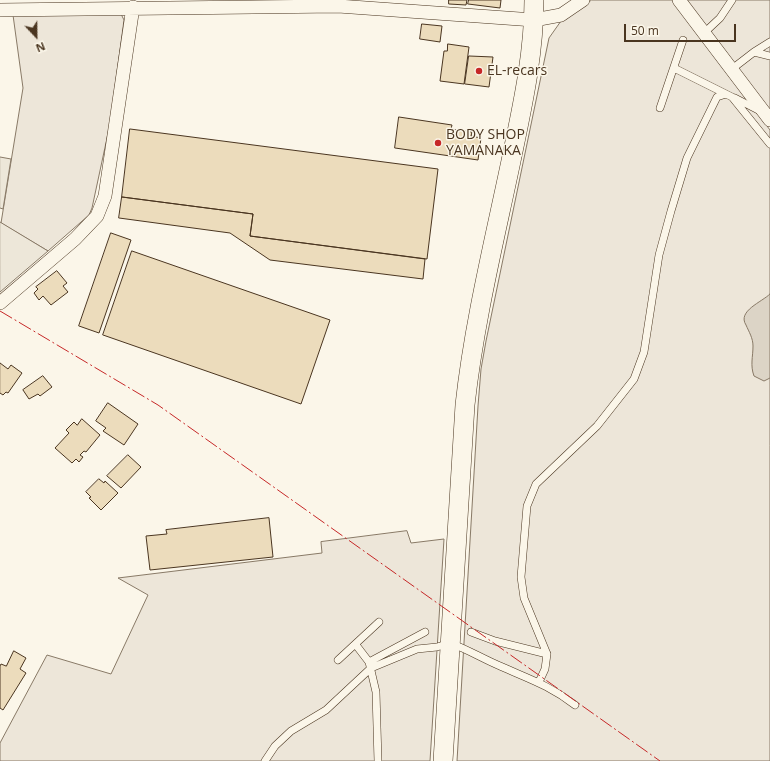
<!DOCTYPE html>
<html>
<head>
<meta charset="utf-8">
<style>
  body { margin:0 }
  #map { position:relative; width:770px; height:761px; overflow:hidden; background:#fbf6e9; font-family:"Open Sans",sans-serif }
  canvas { display:block }
  .north { position:absolute; left:16px; top:16px; width:40px; height:40px; -webkit-text-stroke:3px #fbf6e9; paint-order:stroke; rotate:158deg; font-size:11px; font-weight:700; line-height:16px; text-align:center; color:#4a3520 }
  .north::after { content:''; display:block; margin:auto; width:14px; height:18px; background:#4a3520; clip-path:polygon(50% 0,100% 100%,50% 72%,0 100%) }
  .scale { position:absolute; left:624px; top:24px; width:112px; height:18px; box-sizing:border-box; border:2px solid #4a3520; border-top:0; padding-left:5px; font-size:12px; line-height:14px; white-space:nowrap; color:#4a3520; -webkit-text-stroke:3px #fbf6e9; paint-order:stroke }
</style>
</head>
<body>
<div id="map">
<canvas width="770" height="761"></canvas>
<div class="north">N</div>
<div class="scale">50 m</div>
</div>
<script>
const context = document.querySelector('canvas').getContext('2d');
context.lineJoin = 'round';
function fill(path, color) {
  context.fillStyle = color;
  context.fill(path, 'evenodd');
}
function stroke(path, color, width, dash) {
  context.strokeStyle = color;
  context.lineWidth = width;
  context.lineCap = dash ? 'butt' : 'round';
  context.setLineDash(dash || []);
  context.stroke(path);
}
function label(font, color, halo, rows, align = 'center') {
  context.font = font + ' "Open Sans",sans-serif';
  context.lineWidth = 3;
  context.setLineDash([]);
  context.textBaseline = 'middle';
  context.strokeStyle = halo;
  context.fillStyle = color;
  for (const [text, x, y, turn = 0] of rows) {
    context.save();
    context.translate(x, y);
    context.rotate((+turn || 0) * Math.PI / 180);
    context.textAlign = isNaN(turn) ? turn : align;
    if (halo) context.strokeText(text, 0, 0);
    context.fillText(text, 0, 0);
    context.restore();
  }
}
const green = new Path2D(`
  M592,0H672L770,130V761H457L478,406L481,369L486,341L549,38L561,21Z
  M686,0H770V110Z
  M121,14L124,20L110,124L92,208L89,215L48,251L1,223L23,88L13,15Z
  M407,531L411,543L444,539L430,761H0V743L47,655L111,674L148,595L118,578L322,553L321,542Z`);
fill(green, '#ede6d9');
stroke(green, '#887966', 1);
const parking = new Path2D(`
  M0,157L11,159L3,209L0,208Z
  M0,222L48,251L0,292Z`);
fill(parking, '#ede7d9');
stroke(parking, '#887966', 1);
const water = new Path2D(`
  M770,294V378L764,381L754,376C750,365 753,357 753,346C753,338 749,332 746,325C737,311 762,302 770,294Z`);
fill(water, '#dcd4c6');
stroke(water, '#887966', 1);
const building = new Path2D(`
  M449,0H467L466,5L449,4Z
  M469,0H501L500,8L468,4Z
  M422,24L442,26L440,42L420,39Z
  M448,44L469,47L464,84L440,81L444,51H447Z
  M469,56L493,57L489,87L465,84Z
  M399,117L452,125L451,129L472,132L471,136L481,138L478,160L395,148Z
  M130,129L438,169L427,259L250,236L253,214L122,197Z
  M122,197L253,214L250,236L425,259L423,279L270,260L230,233L119,218Z
  M111,233L131,240L99,333L79,326Z
  M132,251L330,320L301,404L103,335Z
  M57,271L67,283L63,286L68,292L51,305L43,296L39,300L34,293L38,289L36,287Z
  M0,363L8,369L11,365L22,373L8,393L6,392L3,395L0,393Z
  M43,376L52,387L40,396L38,394L29,399L23,390Z
  M108,403L138,424L124,445L103,431L106,428L96,421Z
  M82,419L100,435L86,452L84,451L80,455L83,457L79,462L76,459L72,463L55,448L69,433L66,430L74,422L77,425Z
  M128,455L141,467L121,488L107,476Z
  M99,479L104,483L105,481L118,493L101,510L89,498L91,497L86,492Z
  M269,518L273,557L150,570L146,536L167,534L166,530Z
  M14,651L26,658L20,669L26,673L3,710L0,708V666L1,664L6,666Z`);
fill(building, '#ecdcbc');
stroke(building, '#4a3520', 1);
const lane = new Path2D(`
  M704,33L720,18L732,0
  M754,52L770,42
  M674,68L726,94
  M732,69L754,52L770,56
  M735,98L760,111
  M660,108L683,40
  M471,632L495,641L547,654
  M356,645L369,662L376,692L378,761
  M338,660L379,622
  M369,662L425,632
  M539,682L545,669L547,654L524,598L521,577L527,506L536,484L597,426L634,379L644,352L659,255L671,211L687,158L717,97L726,94L732,97L770,144
  M265,761L275,746L291,731L326,710L371,668L417,649L437,647L450,643C467,649 483,659 500,666C529,679 549,685 575,705`);
const street = new Path2D(`
  M679,0L770,120
  M0,10L338,6L534,20L561,15L583,0
  M0,303L75,239L97,216L105,196L133,7`);
const secondary = new Path2D(`
  M443,761L465,405C474,323 494,242 511,161C522,108 534,55 534,0`);
stroke(lane, '#4a3520', 8);
stroke(street, '#4a3520', 14);
stroke(secondary, '#4a3520', 20);
stroke(lane, '#fbf6e9', 7);
stroke(street, '#fbf6e9', 13);
stroke(secondary, '#fbf6e9', 19);
stroke(new Path2D(`
  M0,311L158,405L660,761`), '#c62828', 1, [14, 3, 2, 3]);
for (const [x, y, r, color] of [
  [479,71,4,"#c62828"],
  [438,143,4,"#c62828"]
]) {
  const dot = new Path2D();
  dot.arc(x, y, r, 0, 2 * Math.PI);
  context.fillStyle = color;
  context.fill(dot);
  stroke(dot, '#fbf6e9', 1.5);
}
label('14px', '#4a3520', '#fbf6e9', [
  ["EL-recars",487,71],
  ["BODY SHOP",446,135],
  ["YAMANAKA",446,151]
], 'left');
</script>
</body>
</html>
